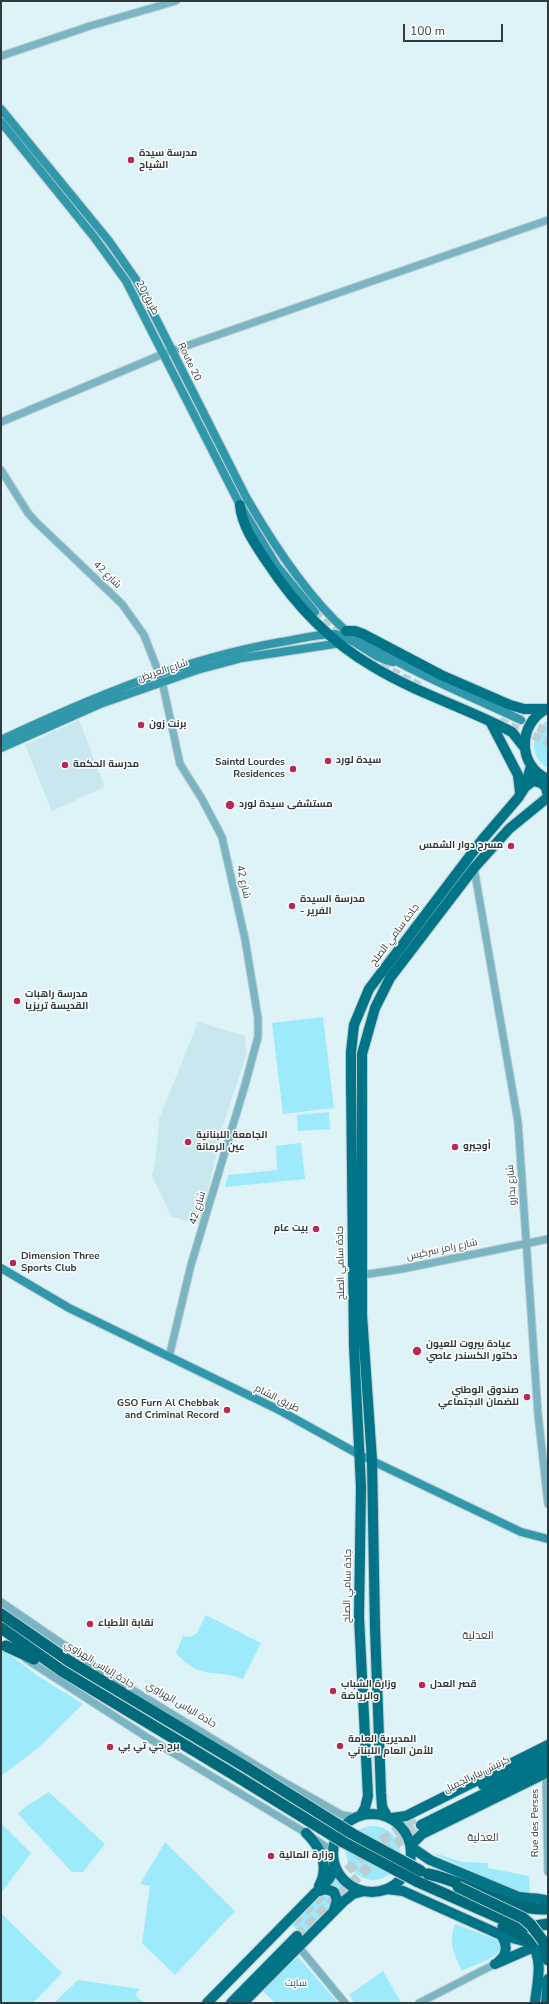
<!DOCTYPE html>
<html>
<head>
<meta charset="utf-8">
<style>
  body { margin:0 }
  #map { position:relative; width:549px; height:2004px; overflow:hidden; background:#ddf3f8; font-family:"Nunito Sans",sans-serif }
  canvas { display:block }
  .frame { position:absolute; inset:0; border:2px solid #313a3c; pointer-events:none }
  .scale { position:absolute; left:403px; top:24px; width:100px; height:18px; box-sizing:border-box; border:2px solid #313a3c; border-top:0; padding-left:5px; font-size:12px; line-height:14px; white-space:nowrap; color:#313a3c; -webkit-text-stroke:3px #fff; paint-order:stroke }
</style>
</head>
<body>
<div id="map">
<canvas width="549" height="2004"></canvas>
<div class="frame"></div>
<div class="scale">100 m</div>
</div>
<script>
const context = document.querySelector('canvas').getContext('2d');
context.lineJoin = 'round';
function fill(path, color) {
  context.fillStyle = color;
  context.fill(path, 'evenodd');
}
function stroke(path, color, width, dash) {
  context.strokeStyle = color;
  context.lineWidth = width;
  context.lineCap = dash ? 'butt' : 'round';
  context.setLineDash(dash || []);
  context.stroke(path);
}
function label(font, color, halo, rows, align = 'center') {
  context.font = font + ' "Nunito Sans",Cairo,sans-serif';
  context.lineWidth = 3;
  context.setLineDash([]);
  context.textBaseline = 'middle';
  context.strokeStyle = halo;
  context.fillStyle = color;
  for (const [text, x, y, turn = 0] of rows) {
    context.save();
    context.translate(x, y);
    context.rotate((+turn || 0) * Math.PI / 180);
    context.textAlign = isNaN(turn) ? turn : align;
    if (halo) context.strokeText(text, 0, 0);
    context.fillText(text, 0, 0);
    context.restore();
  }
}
fill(new Path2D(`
  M79,720L104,785L102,788L52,811L25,745Z
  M198,1022L245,1036L246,1056L224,1122L200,1224L172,1217L152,1176L155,1162L159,1119Z`), '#c8e7ee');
fill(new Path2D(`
  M548,720V768C529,758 530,731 548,720Z
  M323,1017L334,1108L283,1114L272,1023Z
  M329,1112L330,1129L298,1131L297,1115Z
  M301,1143L305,1179L225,1187L228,1175L277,1170L276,1146Z
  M206,1615L261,1643L243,1679C215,1668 200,1681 176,1653L183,1636L190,1637L197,1633Z
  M1,1648L38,1676L83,1704L37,1749L1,1776Z
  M49,1792L105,1844L83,1872H72L18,1814L25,1807Z
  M1,1823L31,1853L1,1893Z
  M346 1853a27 27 0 1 1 54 0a27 27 0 1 1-54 0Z
  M165,1842L235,1911L175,1975L142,1943L150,1886L140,1884Z
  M430,1852L463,1862L488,1863V1868L529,1876L530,1895H524Z
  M335,1877L345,1890L338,1896L327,1886Z
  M321,1892L332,1896V1905L303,1935L290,1923Z
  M1,1913L62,1973L33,2003H1Z
  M455,1924L497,1940L502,1946C497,1960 474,1964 462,1971C454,1953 448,1944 455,1924Z
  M298,1957L338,2003H275L262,1990Z
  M383,1971L401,2002L355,2003L349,1995Z
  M78,1980L140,1989L135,1995L144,2003H54Z`), '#9ceafc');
stroke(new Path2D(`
  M315,612L343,637
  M352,644L385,667L422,687
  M500,721L548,742
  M527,722L548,732`), '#bbced2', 8, [8, 4]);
stroke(new Path2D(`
  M293,1922L370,1849L416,1817
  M297,1936L380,1856L421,1825`), '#bbced2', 10, [10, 5]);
const tertiary = new Path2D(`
  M1,56L90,26L176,1
  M1,422L163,354L548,220
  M1,470L28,513L36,522L122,604L144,635L162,681L180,764L202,799L222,837L245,939L258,1018V1037L245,1085L191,1265L169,1357
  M474,868L518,1122L538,1414L548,1504
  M362,1275L402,1269L548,1239
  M1,1602L105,1673L280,1780L342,1815L355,1817
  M26,1659L145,1736L306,1833L332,1851
  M546,1773L548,1872
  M298,1946L345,2003
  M419,2003L495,1964`);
const secondary = new Path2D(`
  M1,109L109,241L137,281L246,497C272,542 307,596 346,631C356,640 370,646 382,653C426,679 475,698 521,720
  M1,122L94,237L126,281L240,505L277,566L315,612
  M1,740C91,698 183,659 281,642C299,639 317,634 335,634C356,638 371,658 393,662
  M1,748L100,704L197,670L242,658L341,643
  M1,1268L69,1308L279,1410L360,1455L521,1532L548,1539`);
const trunk = new Path2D(`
  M240,505C242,526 255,544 267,562C294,603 329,641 372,666C416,693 467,708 512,732L524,747
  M346,631H355L363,634L441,675L510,705L524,709H547
  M546,709C518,724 517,766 548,779
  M491,723L518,775L520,792
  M525,787L533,781L541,783L546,787L548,797
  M483,1785L548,1754
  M333 1853a39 39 0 1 1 78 0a39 39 0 1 1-78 0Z
  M361,1815L365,1808L368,1796L359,1617L361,1487L354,1346L351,1080V1052L354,1025L369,989L482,840L518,798L525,787L531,766
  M387,1816L382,1807L381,1793L375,1628L372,1460L362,1315V1054L375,1008L390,978L474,868L509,829L548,797
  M392,1818L406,1816L548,1745
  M421,1825L548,1762
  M306,1833C321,1848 330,1866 319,1886
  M411,1845L422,1834L548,1772
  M411,1847L430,1860L519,1897C528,1899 539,1897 548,1901
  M387,1889L403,1891L501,1935L531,1943C544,1960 537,1983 535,2003
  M316,1892L326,1889L334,1892L337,1900L334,1910
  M499,1961C508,1954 507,1944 501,1935
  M495,1964L534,1947
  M207,2003L329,1879L333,1872L334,1865
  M231,2003L297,1936
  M243,2003L344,1901L353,1894L364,1891
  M546,2003L548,1979`);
const motorway = new Path2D(`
  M1,1614L69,1661L249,1769
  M1,1628L62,1671L241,1779
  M6,1646L34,1659
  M428,1874C469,1882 506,1911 548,1909
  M416,1881L511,1923L529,1927L548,1924
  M503,1927L519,1933L531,1943
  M543,1941L548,1960`);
stroke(tertiary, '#bbced2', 9);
stroke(secondary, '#bbced2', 10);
stroke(trunk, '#bbced2', 12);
stroke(motorway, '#bbced2', 13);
stroke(tertiary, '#7bb5c3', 7);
stroke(secondary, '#3198ac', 8);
stroke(trunk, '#027487', 10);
stroke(motorway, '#00697a', 11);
const motorwayBridge = new Path2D(`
  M249,1769L351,1833L421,1871
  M241,1779L343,1842L416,1881
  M458,1887L523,1918L531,1925L543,1941`);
stroke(motorwayBridge, '#bbced2', 13, []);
stroke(motorwayBridge, '#00697a', 11);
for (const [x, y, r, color] of [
  [131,160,4,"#b82854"],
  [141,725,4,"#b82854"],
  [328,761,4,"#b82854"],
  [65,765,4,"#b82854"],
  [293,769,4,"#b82854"],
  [230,805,5,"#b82854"],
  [511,846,4,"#b82854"],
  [292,906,4,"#b82854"],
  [17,1001,4,"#b82854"],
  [188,1142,4,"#b82854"],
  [455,1147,4,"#b82854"],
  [316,1229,4,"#b82854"],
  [13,1263,4,"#b82854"],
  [417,1351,5,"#b82854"],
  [527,1397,4,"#b82854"],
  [227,1410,4,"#b82854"],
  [90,1624,4,"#b82854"],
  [422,1685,4,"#b82854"],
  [333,1691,4,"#b82854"],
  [340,1746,4,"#b82854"],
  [110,1747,4,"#b82854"],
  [271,1856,4,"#b82854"]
]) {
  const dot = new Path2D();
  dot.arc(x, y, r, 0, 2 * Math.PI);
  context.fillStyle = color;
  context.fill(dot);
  stroke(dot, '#fff', 1.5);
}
label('bold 10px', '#313a3c', '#fff', [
  ["مدرسة سيدة",139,154],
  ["الشياح",139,166],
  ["برنت زون",149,725],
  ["سيدة لورد",336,761],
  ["Saintd Lourdes",285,763,"right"],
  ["Residences",285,775,"right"],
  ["مدرسة الحكمة",73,765],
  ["مستشفى سيدة لورد",239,805],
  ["مسرح دوار الشمس",503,846,"right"],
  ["مدرسة السيدة",300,900],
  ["- الفرير",300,912],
  ["مدرسة راهبات",25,995],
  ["القديسة تريزيا",25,1007],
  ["الجامعة اللبنانية",196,1136],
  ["عين الرمانة",196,1148],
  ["أوجيرو",463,1147],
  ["بيت عام",308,1229,"right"],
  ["Dimension Three",21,1257],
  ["Sports Club",21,1269],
  ["عيادة بيروت للعيون",426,1345],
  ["دكتور الكسندر عاصي",426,1357],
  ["صندوق الوطني",519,1391,"right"],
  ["للضمان الاجتماعي",519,1403,"right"],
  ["GSO Furn Al Chebbak",219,1404,"right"],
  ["and Criminal Record",219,1416,"right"],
  ["نقابة الأطباء",98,1624],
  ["وزارة الشباب",341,1685],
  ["والرياضة",341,1697],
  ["قصر العدل",430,1685],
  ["المديرية العامة",348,1740],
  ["للأمن العام اللبناني",348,1752],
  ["برج جي تي بي",118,1747],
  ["وزارة المالية",279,1856]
], 'left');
label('10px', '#313a3c', '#fff', [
  ["طريق 20",147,298,62],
  ["Route 20",189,362,64],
  ["شارع 42",107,575,44],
  ["شارع العريض",163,671,-19],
  ["شارع 42",243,882,78],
  ["جادة سامي الصلح",395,935,-53],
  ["شارع بدارو",512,1185,-94],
  ["شارع 42",198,1208,-73],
  ["شارع رامز سركيس",442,1250,-12],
  ["جادة سامي الصلح",341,1263,-91],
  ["طريق الشام",277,1399,27],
  ["جادة سامي الصلح",348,1586,-89],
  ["جادة إلياس الهراوي",99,1665,32],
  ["جادة الياس الهراوي",181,1705,31],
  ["كرنيش بيار الجميل",477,1775,-26],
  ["Rue des Perses",536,1823,-90]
]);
label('10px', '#165865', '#fff', [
  ["سايت",296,1984]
]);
label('11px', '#313a3c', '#fff', [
  ["العدلية",478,1636],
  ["العدلية",483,1838]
]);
</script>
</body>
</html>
